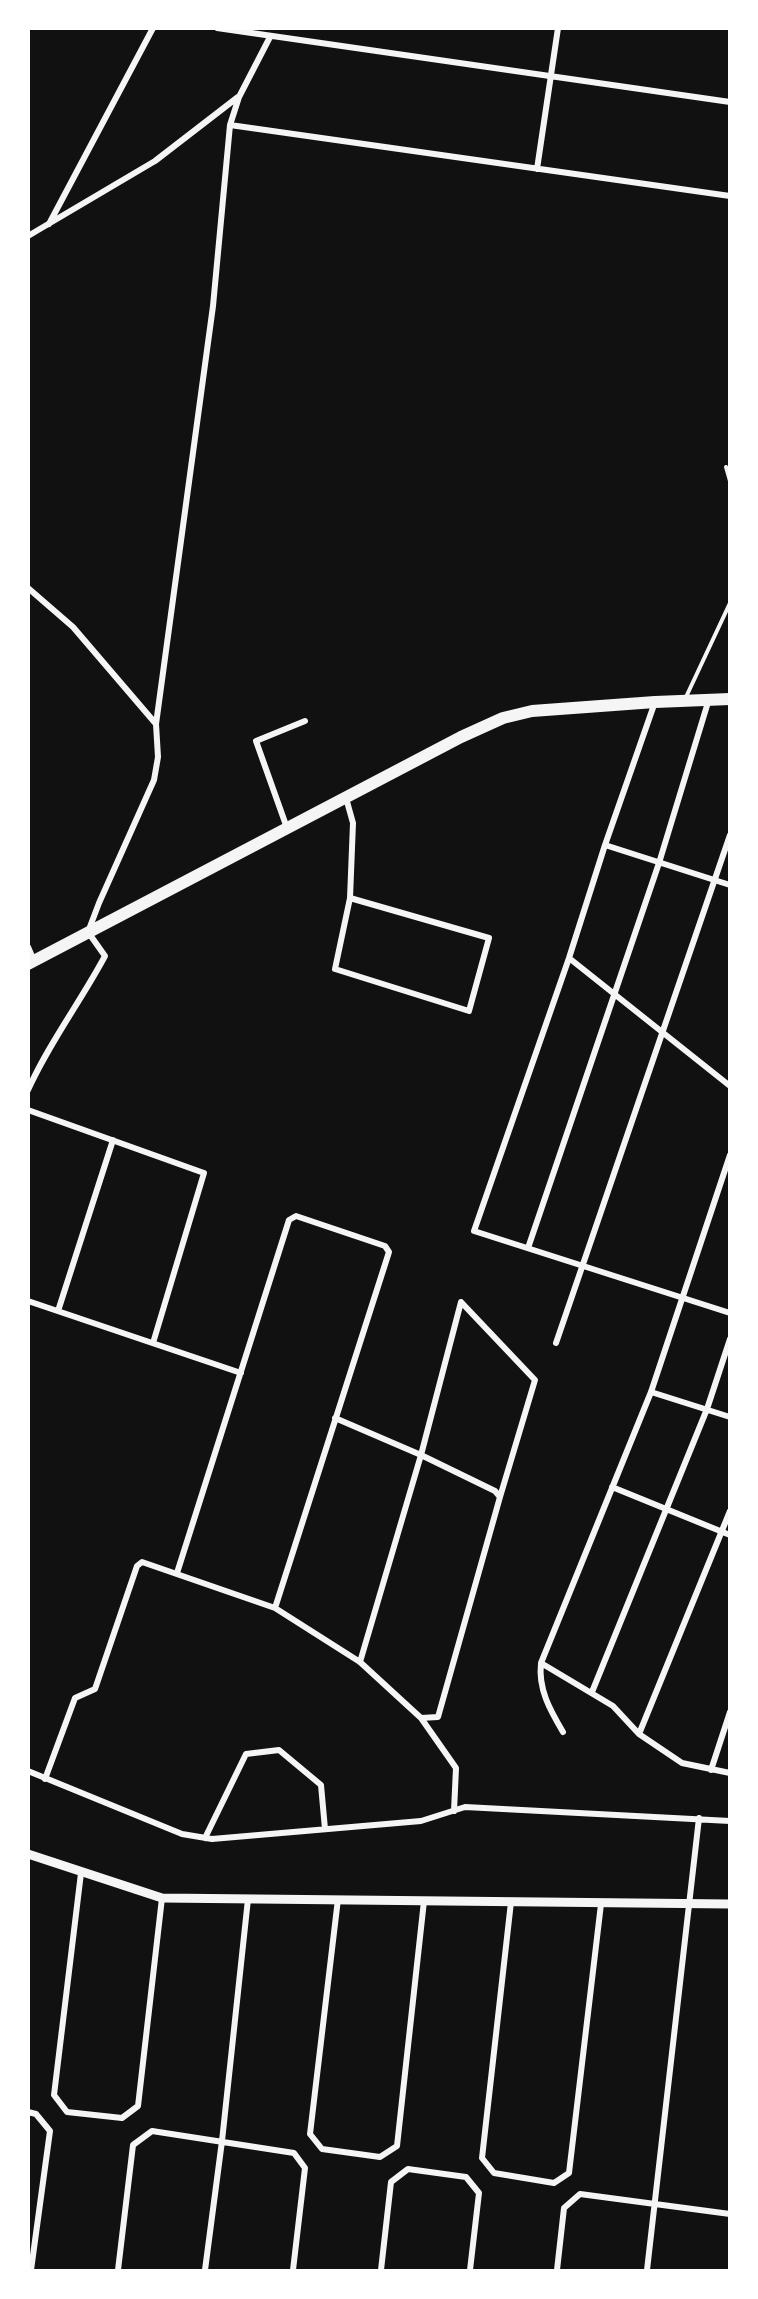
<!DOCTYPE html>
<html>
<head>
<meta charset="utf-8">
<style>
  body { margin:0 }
  #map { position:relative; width:758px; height:2299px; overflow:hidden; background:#111; font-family:"Noto Sans",sans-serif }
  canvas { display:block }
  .frame { position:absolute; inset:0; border:30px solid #fff; pointer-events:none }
</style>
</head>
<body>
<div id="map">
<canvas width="758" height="2299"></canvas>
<div class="frame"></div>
</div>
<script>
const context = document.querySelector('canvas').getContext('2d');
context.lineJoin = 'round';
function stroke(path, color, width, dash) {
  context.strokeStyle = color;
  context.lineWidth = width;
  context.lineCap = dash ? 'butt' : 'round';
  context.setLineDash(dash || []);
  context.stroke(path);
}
stroke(new Path2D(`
  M726,467L730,481
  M686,697L730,603`), '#f5f5f5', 4);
stroke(new Path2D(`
  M217,28L730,102
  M230,125L730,196
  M537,169L558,28
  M49,224L153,28
  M28,236L155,161L238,97
  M28,588L73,627L156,724L158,757L154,780L99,903L88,932L105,956C81,1001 49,1043 28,1090
  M655,702L605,845L569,958L474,1231L730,1313
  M156,724L213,306L230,125L239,97L270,37
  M346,798L353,823L350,898L335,969L469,1011L489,938L350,898
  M287,828L256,741L305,721
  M605,845L730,885
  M28,947L34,961
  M569,958L730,1086
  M28,1110L204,1173L153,1343
  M528,1248L659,863L709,699
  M28,1301L241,1373
  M58,1311L113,1140
  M556,1343L730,835
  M651,1392L730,1417
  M612,1487L730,1535
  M177,1573L289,1220L296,1216L385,1246L389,1252L275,1608
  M360,1662L421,1455L461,1302L535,1380L500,1497
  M541,1663L651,1392L730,1155
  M592,1692L707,1409L730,1339
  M421,1718L456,1768L454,1811
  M563,1732C550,1710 538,1689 541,1663L613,1706L639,1734L682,1763L730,1773
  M639,1734L730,1511
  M711,1770L730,1712
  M28,1771L182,1834L212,1839L421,1821L465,1807L730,1821
  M45,1779L75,1698L95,1689L137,1566L142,1562L275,1608L360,1662L421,1718L438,1717L500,1497L495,1491L421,1455L335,1418
  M205,1838L246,1754L279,1750L321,1785L325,1829
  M81,1873L54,2095L67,2112L122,2118L138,2106L162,1898
  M338,1899L310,2134L322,2149L380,2157L397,2146L424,1901
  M511,1902L482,2158L494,2173L554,2183L569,2173L601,1904
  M28,2112L36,2114L50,2131L31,2270
  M118,2270L133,2145L152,2131L294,2153L305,2168L293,2270
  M205,2270L222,2141L248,1899
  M381,2270L391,2182L408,2169L466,2177L479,2193L470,2270
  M557,2270L564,2208L580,2194L730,2214
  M647,2270L699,1818`), '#f5f5f5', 6);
stroke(new Path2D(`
  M28,1854L162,1898L730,1904`), '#f5f5f5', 9);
stroke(new Path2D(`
  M28,964L461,737L503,718L532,711L655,702L730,699`), '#f5f5f5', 12);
</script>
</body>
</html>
